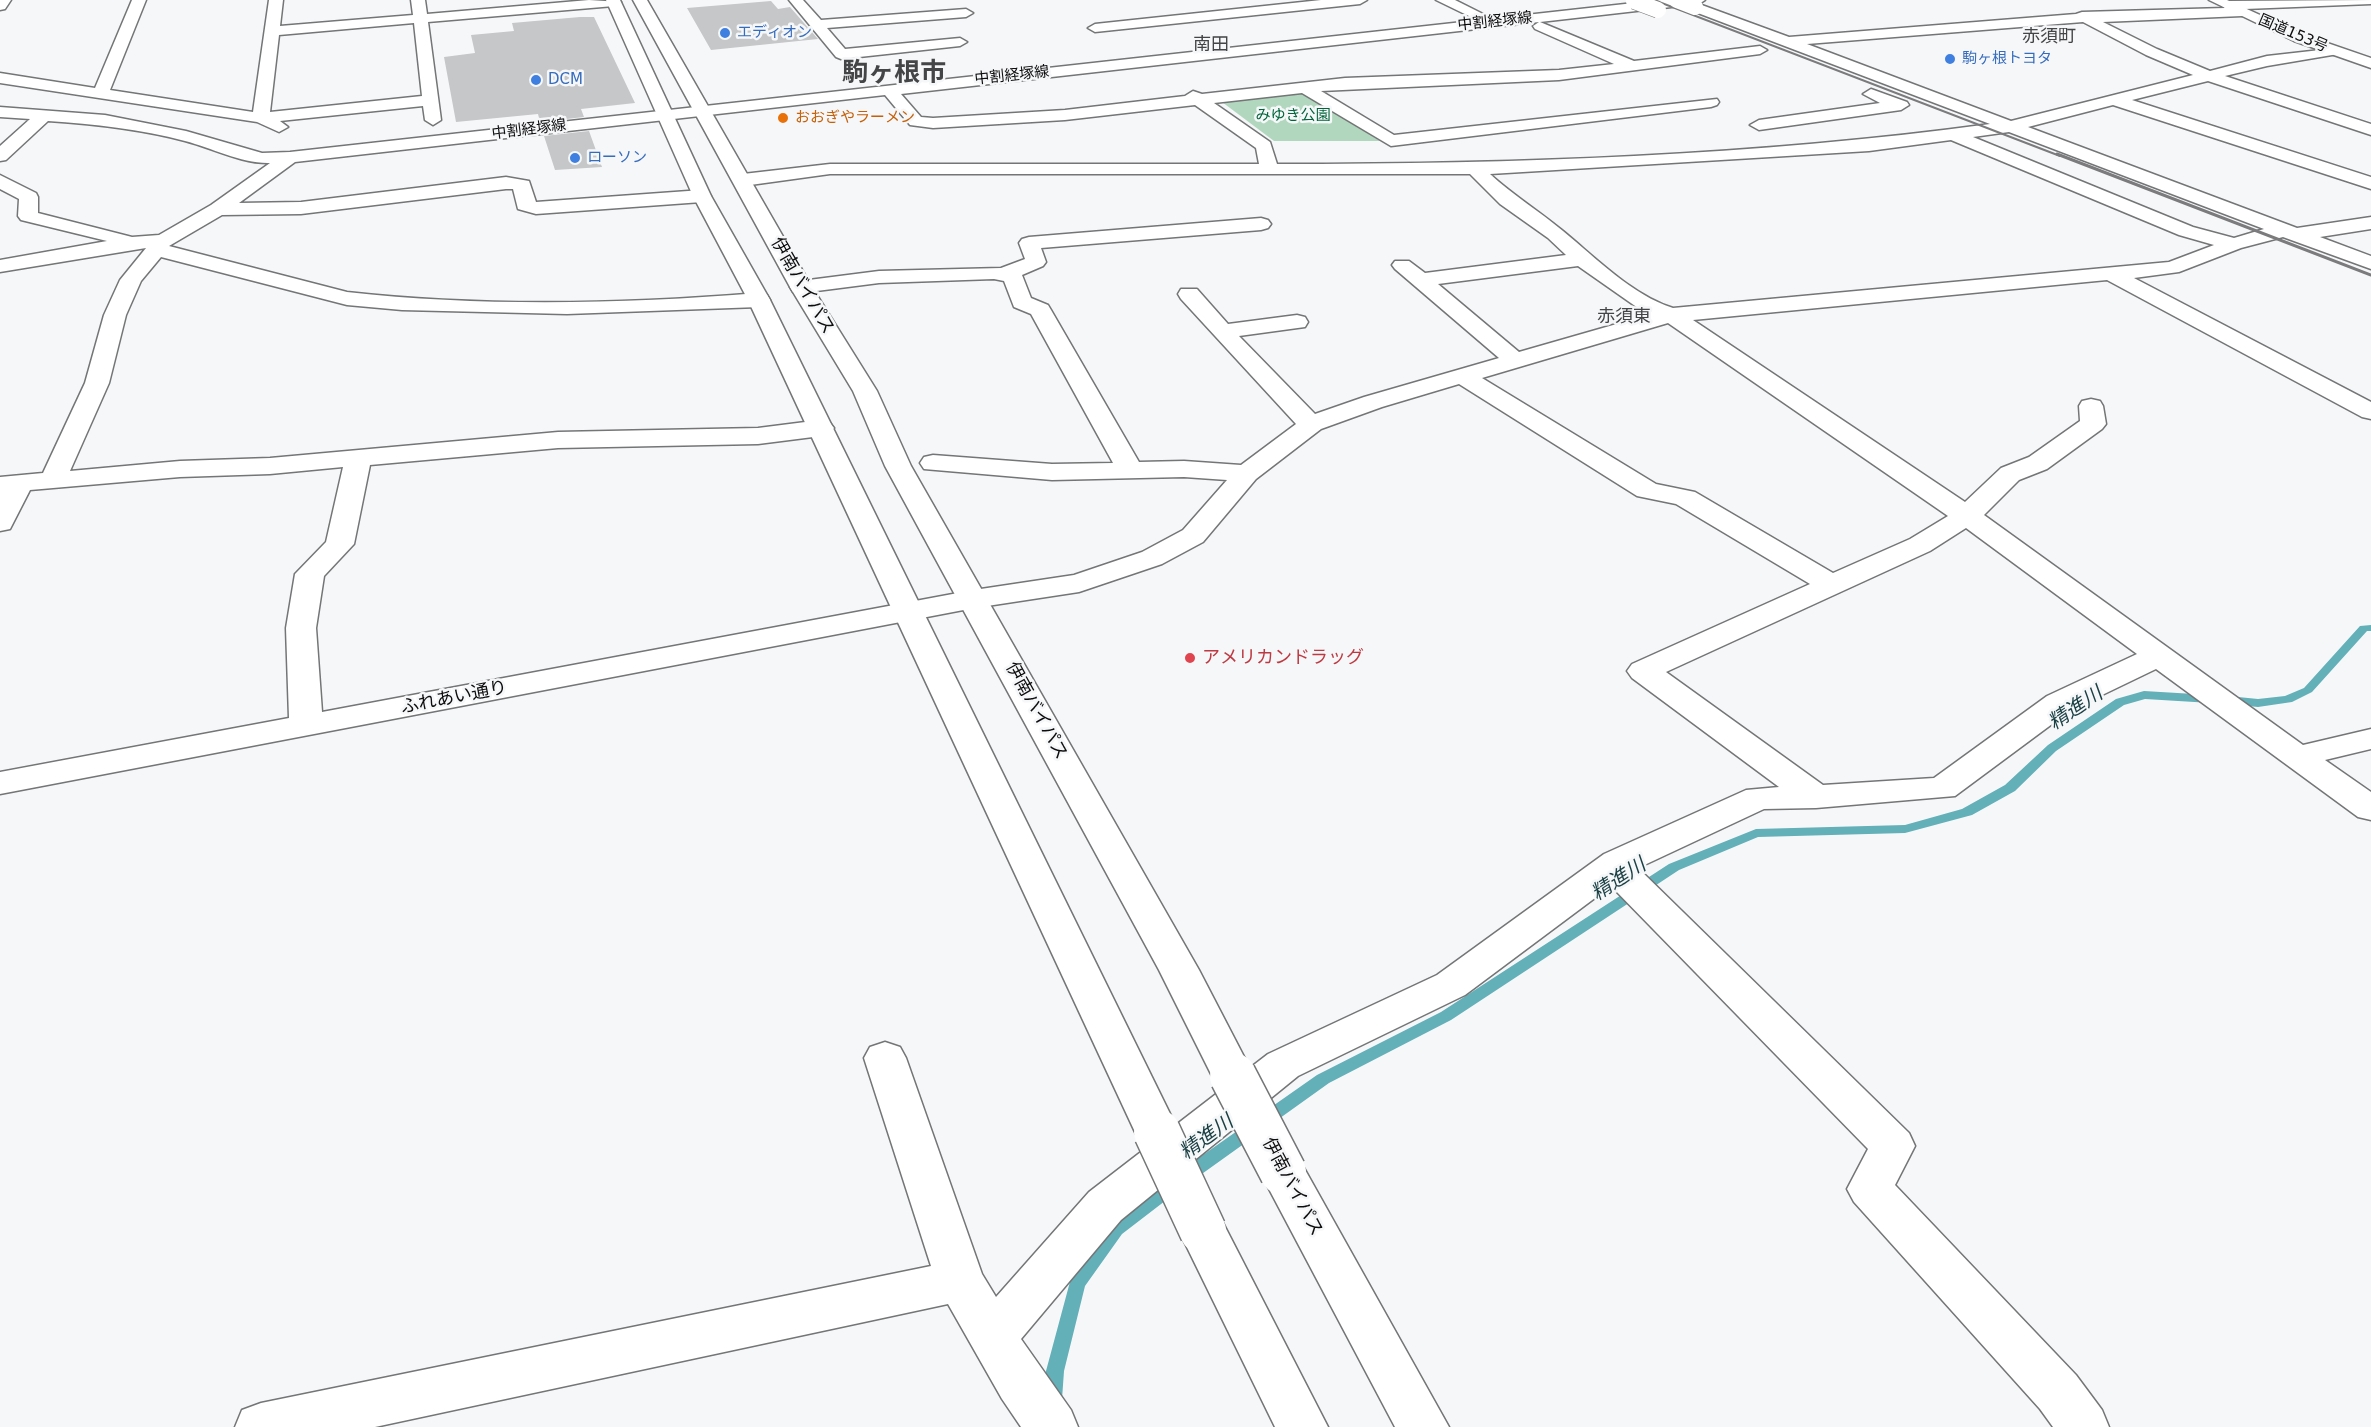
<!DOCTYPE html>
<html>
<head>
<meta charset="utf-8">
<style>
  body { margin:0 }
  canvas { display:block; background:#f6f7f9 }
</style>
</head>
<body>
<canvas width="2371" height="1427"></canvas>
<script>
const context = document.querySelector('canvas').getContext('2d');
context.lineJoin = 'round';
function fill(path, color) {
  context.fillStyle = color;
  context.fill(path, 'evenodd');
}
function stroke(path, color, width, dash) {
  context.strokeStyle = color;
  context.lineWidth = width;
  context.lineCap = dash ? 'butt' : 'round';
  context.setLineDash(dash || []);
  context.stroke(path);
}
function label(font, color, halo, rows, align = 'center') {
  context.font = font + ' "DejaVu Sans","Noto Sans JP",sans-serif';
  context.lineWidth = 5;
  context.setLineDash([]);
  context.textBaseline = 'middle';
  context.strokeStyle = halo;
  context.fillStyle = color;
  for (const [text, x, y, turn = 0] of rows) {
    context.save();
    context.translate(x, y);
    context.rotate((+turn || 0) * Math.PI / 180);
    context.textAlign = isNaN(turn) ? turn : align;
    if (halo) context.strokeText(text, 0, 0);
    context.fillText(text, 0, 0);
    context.restore();
  }
}
fill(new Path2D(`
  M1303,92L1380,141H1274L1222,102Z`), '#b1d8bf');
fill(new Path2D(`
  M2371,625V631H2367L2312,692L2292,702L2258,707L2228,704L2222,700L2228,696L2258,699L2285,696L2304,688L2360,626Z
  M2144,691L2211,695L2217,699L2211,703L2145,699L2124,705L2056,751L2015,791L1972,815L1905,833L1758,837L1679,870L1451,1020L1329,1083L1192,1181L1186,1183L1180,1181L1178,1176L1180,1171L1317,1075L1441,1012L1669,864L1756,829L1905,825L1962,809L2005,785L2048,745L2116,699Z
  M1172,1179L1178,1181L1180,1186L1178,1191L1122,1234L1085,1286L1064,1371L1060,1427H1040L1046,1371L1071,1278L1110,1224L1166,1181Z`), '#63b0b9');
fill(new Path2D(`
  M771,1L778,9L790,7L818,39L711,50L687,8Z
  M580,17H594L635,103L581,109L584,117L540,122L538,114L456,122L444,57L475,53L471,35L514,31L512,23Z
  M589,131L602,167L555,170L544,136Z`), '#c6c7c8');
const minor = new Path2D(`
  M0,0H11L5,9L0,10Z
  M132,0H146L110,90L253,112L269,0H283L280,26L413,15L411,0H425L427,14L589,0L621,2L614,6L428,22L441,120L433,125L425,120L423,106L280,121L288,127L279,132L257,122L0,83V73L95,88ZM414,23L422,96L270,112L279,35Z
  M789,0H803L821,20L966,9L973,13L966,17L827,28L845,49L960,38L967,42L960,46L841,59L836,57Z
  M1321,0H1367L1360,4L1095,32L1088,28L1095,24Z
  M1436,0H1455L1485,15L1483,18H1473Z
  M1661,0H1705L1699,4L1789,37L2076,14L2082,12L2225,8L2221,5L2228,1L2371,0V4L2245,9L2249,12L2242,16L2103,22L2157,49L2210,71L2267,56L2338,48L2341,51L2338,54L2267,66L2225,76L2371,124V135L2208,81L2132,100L2371,177V189L2113,105L2028,127L2297,228L2371,217V229L2320,237L2371,256V269L2283,237L2241,248L2179,272L2134,278L2371,402V419L2362,417L2107,280L1693,320L1965,502L2001,468L2029,457L2080,421L2079,406L2082,401L2091,399L2100,401L2103,406L2106,424L2102,429L2047,469L2019,480L1984,515L2303,745L2371,729V749L2325,760L2371,792V820L2358,817L2156,669L2071,710L1955,796L1816,808L1764,809L1638,868L1909,1133L1915,1146L1895,1185L2076,1375L2102,1410L2109,1427H2053L2040,1409L1854,1202L1847,1189L1868,1149L1611,886L1465,995L1298,1076L1121,1220L1021,1339L1071,1410L1078,1427H1021L1002,1399L948,1304L375,1427H235L242,1410L261,1403L931,1266L864,1058L870,1047L885,1042L900,1047L906,1058L982,1274L996,1297L1089,1192L1268,1054L1437,975L1604,854L1746,790L1779,787L1632,678L1627,671L1632,664L1810,584L1676,504L1637,496L1459,384L1382,407L1321,429L1256,479L1203,542L1162,564L1079,592L974,608L0,794V772L289,718L286,628L295,574L326,542L343,467L270,474L180,477L30,490L10,529L0,531V477L43,473L85,383L104,315L120,280L146,248L0,272V260L107,241L21,220L18,216L19,199L0,189V175L36,193L38,197V213L132,237L159,235L211,205L270,163C242,164 212,148 185,141C140,129 94,124 48,121L6,160L0,161V146L30,119L0,117V107L105,115L186,131L262,153L290,152ZM1689,5L1690,10L1990,124C1754,156 1515,164 1277,164L1270,142L1214,103L1302,93L1391,146L1711,107L1717,105L1719,102L1717,99L1394,135L1321,91L1559,80L1760,54L1767,50L1760,46L1634,61L1540,22ZM1539,22L1533,26L1535,29L1614,64L1559,70L1345,78L1202,94L1193,91L1185,96L1065,110L933,118L921,117L901,94ZM2083,22L2146,55L2193,75L2011,121L1807,44ZM885,95L910,125L933,128L1065,120L1195,105L1256,148L1259,164H830L743,174L734,180L743,186L830,174H1470L1500,204L1548,238L1566,255L1425,273L1409,261H1395L1392,265L1395,269L1499,358L1364,397L1315,414L1239,336L1305,327L1308,322L1305,317L1297,315L1228,324L1197,289H1181L1178,294L1181,299L1296,424L1241,465L1184,461L1139,462L1051,310L1048,305L1031,298L1022,275L1043,266L1046,262L1041,248L1261,230L1268,228L1271,224L1268,220L1261,218L1029,237L1022,239L1019,243L1025,259L1001,268L879,271L793,282L790,287L793,292L801,293L879,283L994,279L1004,281L1014,307L1031,314L1113,463L1052,464L933,455L924,457L920,463L924,469L1052,480L1184,477L1227,480L1183,530L1142,552L1074,575L974,590L322,712L316,628L324,576L354,544L370,465L558,448L758,444L821,436L830,433L834,428L830,423L821,420L758,428L558,432L270,458L180,461L70,471L109,383L126,315L141,281L161,257L347,305L402,310L567,314L759,307L767,305L770,300L767,295L759,293C625,304 481,307 347,292L169,246L222,215L301,214L506,189H513L518,209L536,214L702,202L711,196L702,190L536,202L529,181L506,177L301,202L239,203L295,162ZM2009,132L2264,229L2234,238L2193,227L1973,137ZM1951,140L2179,235L2214,245L2169,262L1673,308C1632,295 1596,258 1563,231C1539,211 1513,195 1490,174L1869,151ZM1578,266L1648,315L1519,352L1438,284ZM1668,323L1948,516L1910,539L1833,573L1695,492L1656,484L1482,378ZM1966,528L2137,654L2047,696L1934,778L1823,785L1666,672L1930,551Z
  M1871,89L1907,102L1909,105L1901,110L1759,130L1750,125L1759,120L1880,103L1863,94Z`);
const highway = new Path2D(`
  M606,0H620L711,196L770,300L1179,1132L1173,1144L1157,1150L1141,1144L1135,1132L748,300L693,196Z
  M633,0H647L812,287L877,391L911,466L1199,970L1254,1076L1248,1088L1233,1092L1218,1088L1159,970L885,466L853,391L790,287Z
  M2209,0H2227L2304,35L2371,58V68L2294,41Z
  M1283,1154L1299,1159L1449,1427H1395L1260,1172L1267,1159Z
  M1203,1211L1220,1217L1328,1427H1275L1179,1231L1186,1217Z`);
stroke(minor, '#747576', 3);
stroke(highway, '#747576', 3);
fill(minor, '#fff');
fill(highway, '#fff');
stroke(new Path2D(`
  M1654,0L2060,156`), '#7b7b7d', 2);
stroke(new Path2D(`
  M2057,154L2371,275`), '#7b7b7d', 3);
const minorBridge = new Path2D(`
  M1677,0L1695,7
  M1634,1L1658,10`);
const highwayBridge = new Path2D(`
  M1233,1076L1283,1172
  M1157,1132L1203,1231`);
stroke(minorBridge, '#747576', 17, []);
stroke(highwayBridge, '#747576', 49, []);
stroke(minorBridge, '#fff', 16);
stroke(highwayBridge, '#fff', 46);
for (const [x, y, r, color] of [
  [725,33,6,"#3f7fe0"],
  [1950,59,6,"#3f7fe0"],
  [536,80,6,"#3f7fe0"],
  [783,118,6,"#e8710a"],
  [575,158,6,"#3f7fe0"],
  [1190,658,6,"#e0444e"]
]) {
  const dot = new Path2D();
  dot.arc(x, y, r, 0, 2 * Math.PI);
  context.fillStyle = color;
  context.fill(dot);
  stroke(dot, '#f6f7f9', 2);
}
label('15px', '#0d0d0e', '#f6f7f9', [
  ["中割経塚線",1495,22,-6],
  ["国道153号",2293,34,23],
  ["中割経塚線",1012,76,-6],
  ["中割経塚線",529,130,-7]
]);
label('15px', '#366cbe', '#f6f7f9', [
  ["エディオン",737,33],
  ["駒ヶ根トヨタ",1962,59],
  ["DCM",548,80],
  ["ローソン",587,158]
], 'left');
label('15px', '#00653b', '#f6f7f9', [
  ["みゆき公園",1293,116]
]);
label('15px', '#c56008', '#f6f7f9', [
  ["おおぎやラーメン",795,118]
], 'left');
label('18px', '#444546', '#f6f7f9', [
  ["赤須町",2049,37],
  ["南田",1211,45],
  ["赤須東",1624,317]
]);
label('18px', '#0d0d0e', '#f6f7f9', [
  ["伊南バイパス",802,286,60],
  ["ふれあい通り",454,698,-11],
  ["伊南バイパス",1036,711,61],
  ["伊南バイパス",1292,1187,62]
]);
label('18px', '#be3a42', '#f6f7f9', [
  ["アメリカンドラッグ",1202,658]
], 'left');
label('italic 20px', '#1a3f43', '#f6f7f9', [
  ["精進川",2076,709,-34],
  ["精進川",1619,880,-33],
  ["精進川",1207,1138,-36]
]);
label('bold 26px', '#444546', '#f6f7f9', [
  ["駒ヶ根市",894,74]
]);
</script>
</body>
</html>
